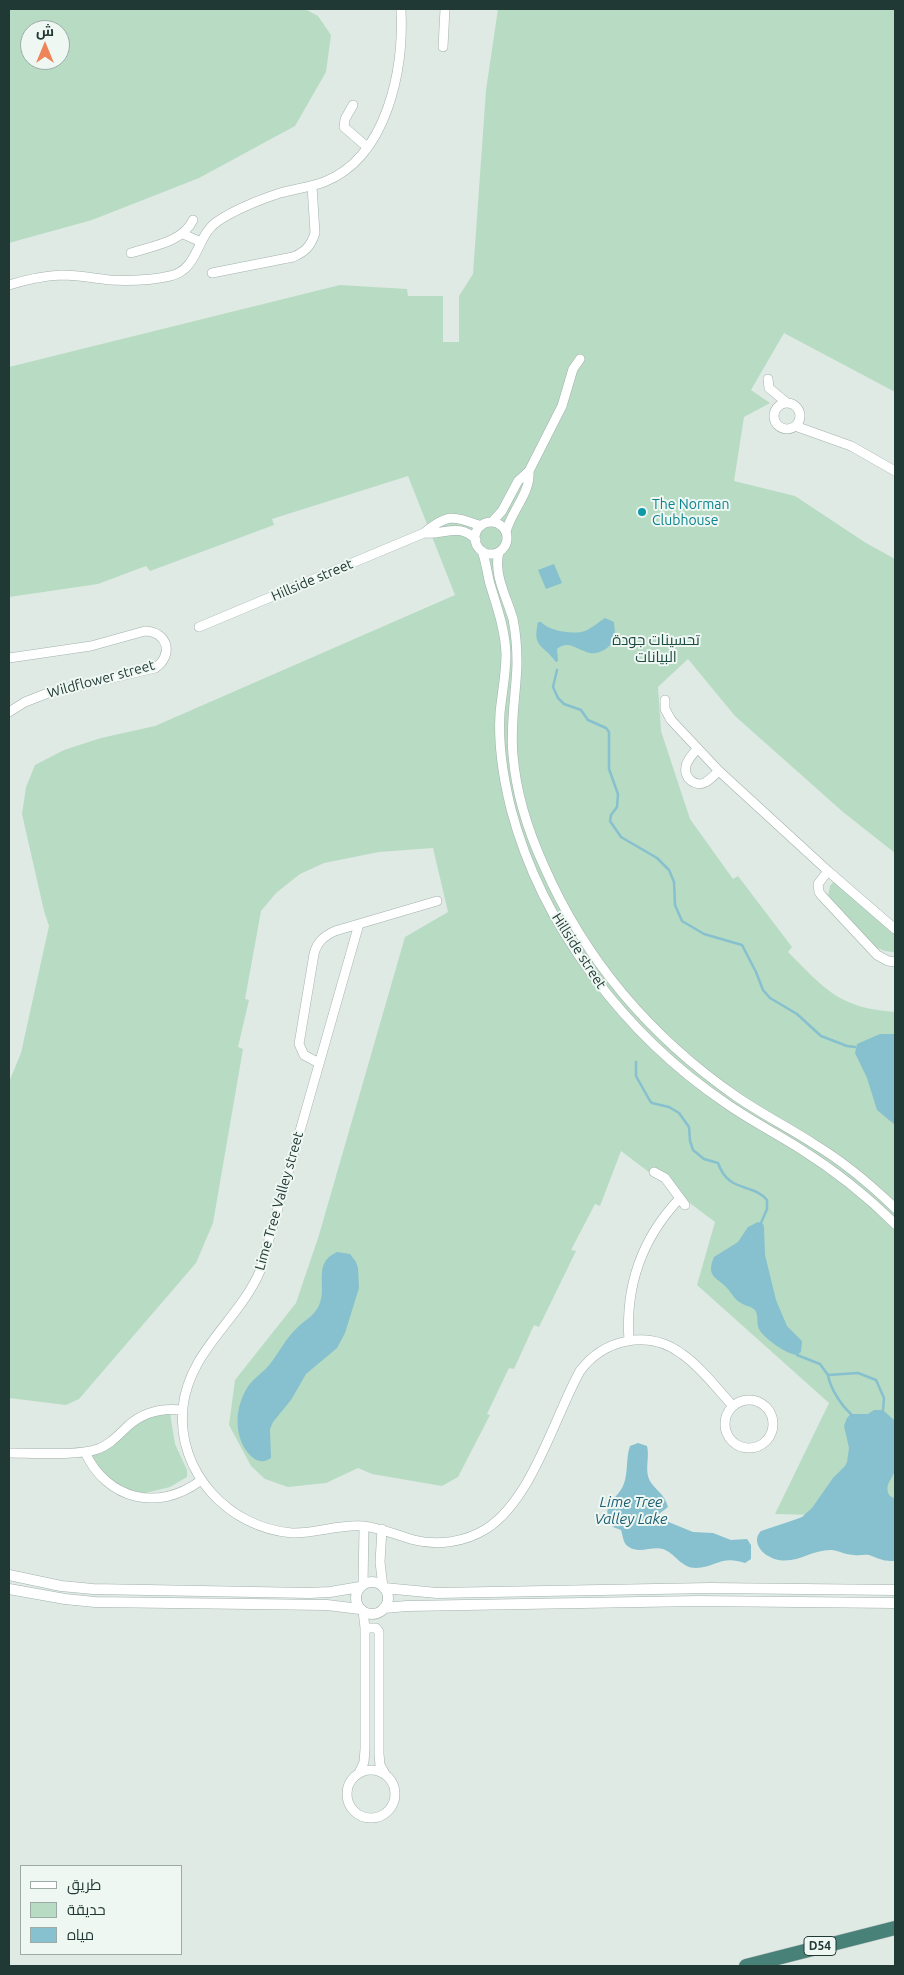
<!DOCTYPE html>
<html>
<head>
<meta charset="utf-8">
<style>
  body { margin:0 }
  #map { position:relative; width:904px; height:1975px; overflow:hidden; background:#dfeae5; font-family:Ubuntu,Cairo,sans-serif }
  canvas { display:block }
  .frame { position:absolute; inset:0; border:10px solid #203934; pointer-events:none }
  .legend { position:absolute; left:20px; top:1865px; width:162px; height:90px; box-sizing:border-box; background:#eff7f3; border:1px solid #9caba7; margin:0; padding:6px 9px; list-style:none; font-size:15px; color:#203934 }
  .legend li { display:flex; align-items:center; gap:10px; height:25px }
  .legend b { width:25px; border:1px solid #9caba7 }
  .north { position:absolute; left:20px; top:20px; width:50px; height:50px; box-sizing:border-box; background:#eff7f3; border:1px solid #9caba7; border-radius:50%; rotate:0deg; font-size:14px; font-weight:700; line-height:20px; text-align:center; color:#203934 }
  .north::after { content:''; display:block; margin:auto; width:18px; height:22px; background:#ee8459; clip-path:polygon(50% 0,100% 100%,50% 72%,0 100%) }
</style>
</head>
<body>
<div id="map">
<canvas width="904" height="1975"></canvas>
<div class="frame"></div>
<ul class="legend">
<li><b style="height:6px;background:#fff"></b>طريق</li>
<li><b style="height:14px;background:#b8dbc3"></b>حديقة</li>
<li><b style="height:14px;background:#87c0ce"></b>مياه</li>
</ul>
<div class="north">ش</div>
</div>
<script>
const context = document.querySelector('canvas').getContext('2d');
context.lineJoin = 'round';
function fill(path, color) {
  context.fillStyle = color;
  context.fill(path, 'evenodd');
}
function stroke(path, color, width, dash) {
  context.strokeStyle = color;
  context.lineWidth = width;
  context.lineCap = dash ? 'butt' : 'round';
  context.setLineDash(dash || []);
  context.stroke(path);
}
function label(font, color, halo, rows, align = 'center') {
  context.font = font + ' Ubuntu,Cairo,sans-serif';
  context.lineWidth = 4;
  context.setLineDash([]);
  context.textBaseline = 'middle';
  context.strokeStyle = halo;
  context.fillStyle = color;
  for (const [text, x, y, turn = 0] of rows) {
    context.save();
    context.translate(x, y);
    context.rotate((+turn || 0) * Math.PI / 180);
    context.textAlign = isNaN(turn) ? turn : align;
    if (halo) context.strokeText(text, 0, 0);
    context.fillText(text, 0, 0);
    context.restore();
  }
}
fill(new Path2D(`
  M9,9H305L318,16L331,35L326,72L295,126L199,178L92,220L9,243ZM30,30H60V60H30Z
  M498,9H895V392L784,333L751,390L770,403L744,417L734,481L795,496L866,543L895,559V853L843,812L735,716L688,659L658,687L661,731L690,819L733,879L738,876L792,947L788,952C825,989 839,1008 895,1012V1517L775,1514L829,1403L697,1285L715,1222L621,1151L600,1206L595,1204L571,1250L576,1251L539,1327L534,1325L514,1369L509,1368L487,1414L490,1415L458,1477L442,1486L372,1474L358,1468L326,1483L288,1487L265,1479L251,1466L229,1425L235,1380L296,1303L319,1235L405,937L448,912L433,848L379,852L324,863L300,874L276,893L261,911L245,999L249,1000L238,1047L243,1049L213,1223L196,1263L79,1399L66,1405L9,1398V1082L21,1053L49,926L44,911L22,814L26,787L35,765L64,750L101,738L155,726L455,595L408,476L272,519L274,525L150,571L146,566L98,584L9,597V367L340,285L407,289L408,296H443V342H459V296L473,274L486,90Z
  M834,881L895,932V952C866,953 845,916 828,896L830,886Z
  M170,1413L175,1444L187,1470V1477L170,1487L145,1493L127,1491L105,1482L86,1452L105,1444L142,1417Z`), '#b8dbc3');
fill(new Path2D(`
  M554,564L562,583L546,589L538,570Z
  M605,618L614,622C614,627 616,633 614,638C612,647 599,655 590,653C578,651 569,639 557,649L558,661L556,662C543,644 532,648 538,622H541C549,631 573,635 585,631C592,628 599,622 605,618Z
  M880,1034H895V1125L877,1110L867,1078L855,1053L857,1044Z
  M758,1222L763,1224L764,1227L765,1255L776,1300L787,1326L802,1341L801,1352L797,1355C788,1355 763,1338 759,1329C756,1323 759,1316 755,1310C751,1306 745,1306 741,1303C735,1300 732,1294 728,1289C718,1277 705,1278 714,1257L738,1242L748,1227Z
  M337,1252L350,1254L356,1262L358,1268L359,1288L345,1333L337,1348L306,1374L291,1400L273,1422L270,1429L271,1458C262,1464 255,1461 248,1453C233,1434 235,1405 249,1385C255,1377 264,1372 270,1364C280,1351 286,1338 298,1327C304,1321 312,1317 317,1309C330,1289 310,1264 337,1252Z
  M874,1410H883L895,1421C895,1435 898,1456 895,1469C893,1480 884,1483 889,1495L895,1499V1561C881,1561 881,1559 869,1555C864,1554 859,1556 854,1555C846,1555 840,1551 832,1550C810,1549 795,1567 772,1558C766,1555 761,1552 758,1545C756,1540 757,1535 761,1531L794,1520L802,1517L812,1508L833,1478L845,1466L847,1462L849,1448L844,1426L847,1418L851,1414H868Z
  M638,1443L647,1446C650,1457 644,1471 650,1481C656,1491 664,1493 668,1507L651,1520L666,1521L693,1532L713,1533L731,1540L747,1539L751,1545V1559L745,1563C721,1555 717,1567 696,1568C681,1568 676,1554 663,1549C652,1546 639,1554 629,1547C623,1544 623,1536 621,1530L613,1527C597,1500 620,1502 625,1480C628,1469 626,1457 630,1446Z`), '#87c0ce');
stroke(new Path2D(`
  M557,670L553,687L558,698L564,704L581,710L588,720L606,728L609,732V769L618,794L617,807L611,815L610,821L621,837L657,858L669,870L674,882L675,905L682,921L704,934L742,945L756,972L763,990L770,998L797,1014L821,1036L847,1046L855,1047
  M636,1062V1076L650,1101L652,1103L669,1107L679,1113L689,1127L690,1141L693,1150L704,1159L718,1163C729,1194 752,1182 767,1200V1209L761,1223
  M797,1355L820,1364L828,1375L858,1373L876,1380L884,1398L883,1410
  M828,1375C830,1388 841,1405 851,1414`), '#87c0ce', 2.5);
const minor = new Path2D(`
  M443,47L445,9
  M353,105L345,119L344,127L367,147
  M183,234L201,242
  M131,253C152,246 183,242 193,220
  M212,273L293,257C305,252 311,246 315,233L312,186
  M9,285C25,280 43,276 61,275C77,275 93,278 110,280C129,281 152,280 170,276C199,270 196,235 218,221C236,209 259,200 280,193C295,189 310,187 324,182C388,157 404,68 401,9
  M768,379L769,388L787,403
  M774 416a13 13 0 1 1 26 0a13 13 0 1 1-26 0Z
  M795,426L851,446L895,471
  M492,522L502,511L518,481L529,471L562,406L573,369L580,359
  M475 538a16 16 0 1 1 32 0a16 16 0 1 1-32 0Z
  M506,532C511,511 531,493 529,471
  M425,533C444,535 460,522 476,540
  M482,551C486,561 487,573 490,584C497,607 505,629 506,654C506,674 502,693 500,713C498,745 503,777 511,809C542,927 626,1036 727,1104C750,1120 775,1133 799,1148C834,1170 866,1195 895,1224
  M499,552C493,574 507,598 513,619C516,634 517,649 517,664C516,695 510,724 513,755C516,793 528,831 544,866C585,960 652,1038 737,1097C762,1114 789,1128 814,1144C844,1162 870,1184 895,1208
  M199,627L424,533C448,513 453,516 481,526
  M9,658L91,646L145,631C168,632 174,655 155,668L48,693L25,702L9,712
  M665,700V709L671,720L719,771L828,871L895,929
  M697,749C693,754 687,760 686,766C683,778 696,788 706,782C711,779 715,774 719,771
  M828,871L818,884L819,892L822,896L877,955L888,961L895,962
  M359,924L260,1271C239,1320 189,1351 183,1407C176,1472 229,1528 292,1533C316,1534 338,1524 363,1526C381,1528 396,1535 414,1540C438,1546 465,1542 486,1529C532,1500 554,1418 580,1371C604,1339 648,1329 682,1354C701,1367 717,1389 733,1406
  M319,1063L304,1055L299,1044L314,954C317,942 324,936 335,931L437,901
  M654,1172L665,1178L685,1205
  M629,1341C625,1286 642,1238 680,1198
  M725 1424a24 24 0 1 1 48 0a24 24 0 1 1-48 0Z
  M85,1452C107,1500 158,1512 200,1481
  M9,1453C32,1453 78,1456 98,1449C111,1444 118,1435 128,1426C143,1412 163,1408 182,1410
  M382,1529L380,1562L383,1587
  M363,1585L364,1527
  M365,1628H376L379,1632V1754L380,1765L385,1774
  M347 1794a24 24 0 1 1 48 0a24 24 0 1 1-48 0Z
  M359,1773L364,1762L365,1749V1628L363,1611`);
const tertiary = new Path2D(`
  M9,1575L61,1586L93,1589L309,1593L330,1592L360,1587
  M356 1598a16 16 0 1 1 32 0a16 16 0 1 1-32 0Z
  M384,1588L437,1593L710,1588L895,1590
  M9,1589L65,1599L95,1602L327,1605L360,1609
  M384,1608L407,1606L698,1601L895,1603`);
const trunk = new Path2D(`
  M746,1966L895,1928`);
stroke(minor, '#a2b1ac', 10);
stroke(tertiary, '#a2b1ac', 11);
stroke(trunk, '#bcc4c2', 15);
stroke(minor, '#fff', 9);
stroke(tertiary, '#fff', 10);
stroke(trunk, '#488177', 14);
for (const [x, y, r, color] of [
  [642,512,5,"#0f9aa8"]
]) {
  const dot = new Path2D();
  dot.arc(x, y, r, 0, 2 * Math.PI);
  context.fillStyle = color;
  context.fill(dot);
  stroke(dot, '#eff7f3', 2);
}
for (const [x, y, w] of [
  [820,1946,32]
]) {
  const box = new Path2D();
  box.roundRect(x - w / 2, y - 9.5, w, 19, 4);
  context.fillStyle = '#eff7f3';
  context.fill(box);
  stroke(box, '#203934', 1);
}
label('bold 12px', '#203934', null, [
  ["D54",820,1946]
]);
label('14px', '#0d838f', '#eff7f3', [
  ["The Norman",652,504],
  ["Clubhouse",652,520]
], 'left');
label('14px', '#203934', '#eff7f3', [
  ["Hillside street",312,580,-23],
  ["Wildflower street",101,679,-15],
  ["Hillside street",579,951,57],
  ["Lime Tree Valley street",279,1201,-74]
]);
label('15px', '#1d4a41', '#eff7f3', [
  ["تحسينات جودة",656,640],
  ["البيانات",656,657]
]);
label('italic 15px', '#1d6073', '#eff7f3', [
  ["Lime Tree",631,1502],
  ["Valley Lake",631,1519]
]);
</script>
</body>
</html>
